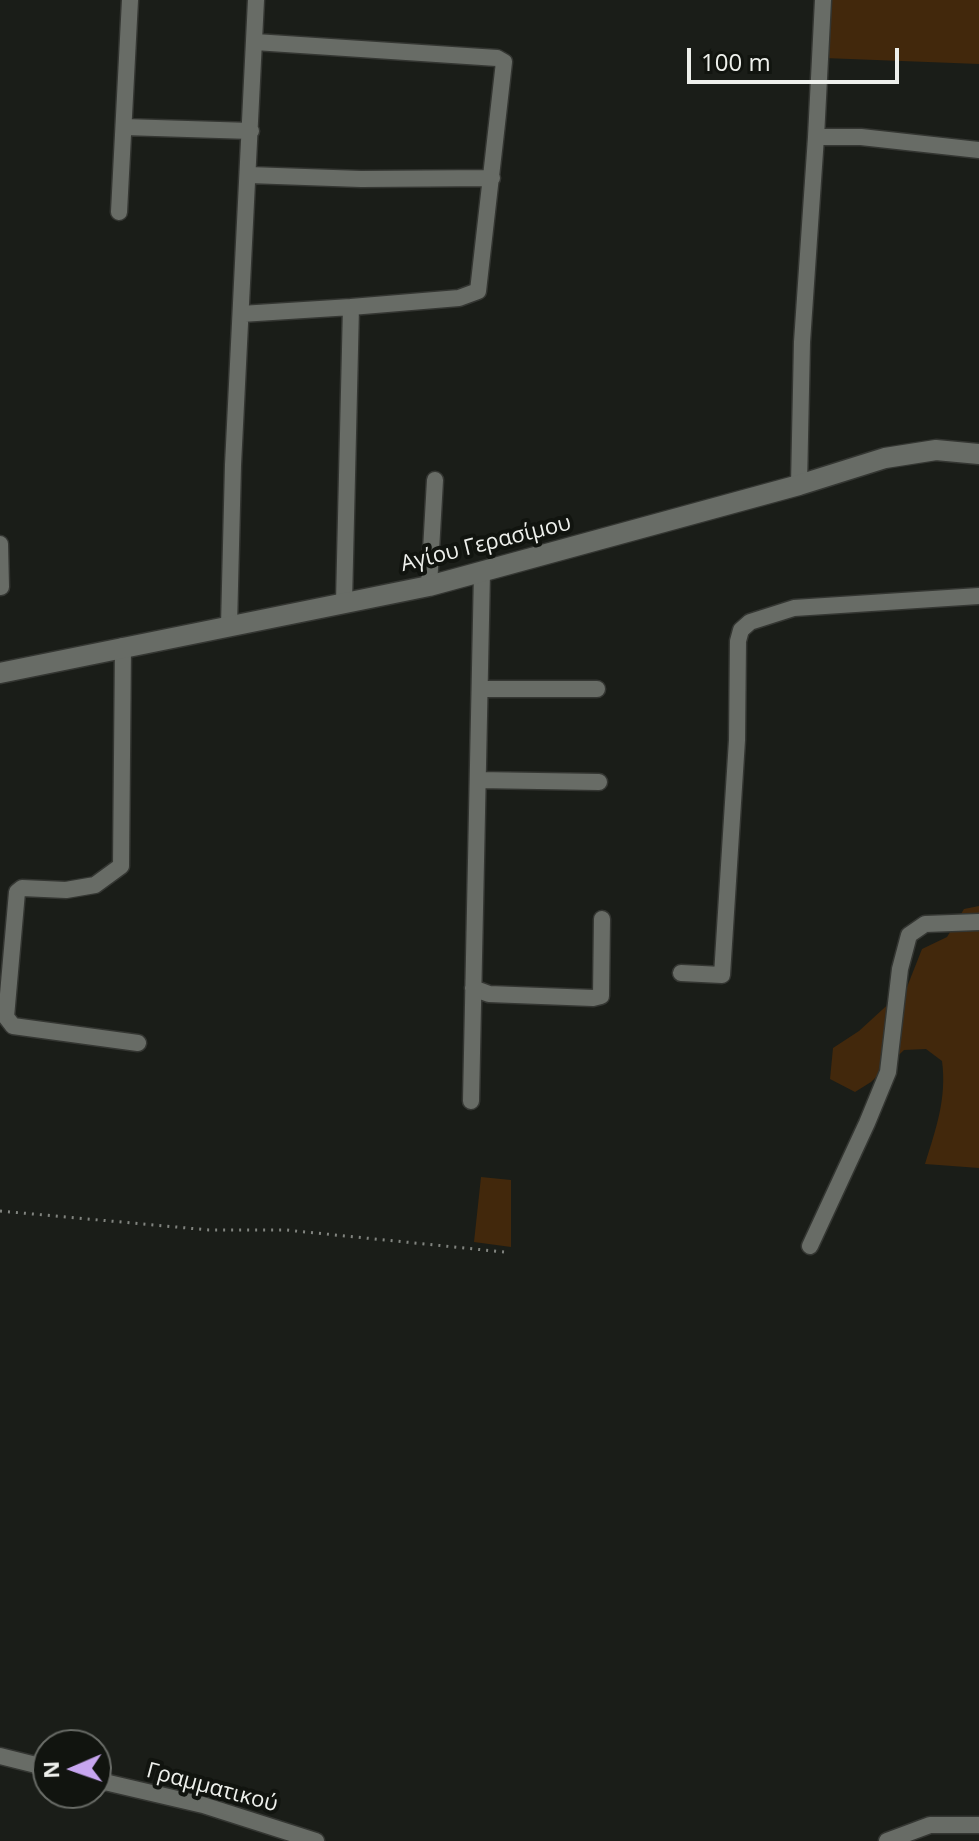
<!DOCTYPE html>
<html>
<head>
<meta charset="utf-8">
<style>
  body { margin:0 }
  #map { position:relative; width:979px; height:1841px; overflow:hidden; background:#1a1d18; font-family:"Open Sans",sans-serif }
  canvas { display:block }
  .north { position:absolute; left:32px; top:1729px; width:80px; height:80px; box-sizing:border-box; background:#11140f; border:2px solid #696c67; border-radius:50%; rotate:268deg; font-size:22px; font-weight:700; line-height:32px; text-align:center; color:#eef0ec }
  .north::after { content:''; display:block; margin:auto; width:28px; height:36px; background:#c7a6f0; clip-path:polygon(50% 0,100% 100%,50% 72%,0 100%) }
  .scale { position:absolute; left:687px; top:48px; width:212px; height:36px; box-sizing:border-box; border:4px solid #eef0ec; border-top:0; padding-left:10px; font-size:24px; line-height:28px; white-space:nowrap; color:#eef0ec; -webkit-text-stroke:6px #11140f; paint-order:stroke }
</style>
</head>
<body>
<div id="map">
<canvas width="979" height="1841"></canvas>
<div class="north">N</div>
<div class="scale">100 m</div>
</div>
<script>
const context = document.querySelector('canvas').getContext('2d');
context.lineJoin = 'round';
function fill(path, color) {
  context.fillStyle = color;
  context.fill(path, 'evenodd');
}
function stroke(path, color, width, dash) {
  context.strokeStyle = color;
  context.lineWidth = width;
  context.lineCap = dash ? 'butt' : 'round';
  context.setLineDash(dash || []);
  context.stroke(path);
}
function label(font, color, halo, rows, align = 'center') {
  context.font = font + ' "Open Sans",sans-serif';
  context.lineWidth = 8;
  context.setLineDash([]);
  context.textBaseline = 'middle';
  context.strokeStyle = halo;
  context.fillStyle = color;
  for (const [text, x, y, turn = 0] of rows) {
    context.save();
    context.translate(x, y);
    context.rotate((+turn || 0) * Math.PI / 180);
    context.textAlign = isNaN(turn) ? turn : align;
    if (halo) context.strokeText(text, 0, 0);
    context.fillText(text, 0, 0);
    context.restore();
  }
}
fill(new Path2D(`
  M829,0H979V64L824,58Z
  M979,906V1168L925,1164C936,1129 947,1098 942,1061L926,1049L904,1050L871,1082L855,1092L830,1079L833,1048L859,1031L907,987L922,949L947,937L964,909Z
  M481,1177L511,1180V1247L474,1242Z`), '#42280c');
const minor = new Path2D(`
  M255,42L497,58L504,62L478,291L459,298L351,307
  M124,127L251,131
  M816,137L823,0
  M249,175L361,179L492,178
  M119,212L130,0
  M241,314L351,307L344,602
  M799,485L802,342L816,137H861L979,150
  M0,544L1,587
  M429,586L435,480
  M229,626L233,465L256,0
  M123,646L121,866L95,885L66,890L22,888L17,892L6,1017L13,1026L138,1043
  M480,689H597
  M478,780L599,782
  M681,973L722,975L737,740L738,641L741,630L750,622L794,608L979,596
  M473,988L489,994L593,998L601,996L602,919
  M471,1101L482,572
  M810,1246L867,1123L888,1072L900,969L909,935L925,924L979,922
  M0,1756L48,1768
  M96,1780L203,1805L316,1841
  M887,1841L930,1825H979`);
const tertiary = new Path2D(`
  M0,673L429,586L799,485L885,458L936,450L979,454`);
stroke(minor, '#343632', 19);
stroke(tertiary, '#343632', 23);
stroke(new Path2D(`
  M0,1211L209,1230H286L504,1252`), '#81847f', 3, [2, 6]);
stroke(minor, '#686c66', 16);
stroke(tertiary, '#686c66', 20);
label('22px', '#eef0ec', '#11140f', [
  ["Αγίου Γερασίμου",486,544,-14],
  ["Γραμματικού",212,1788,15]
]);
</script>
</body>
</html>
